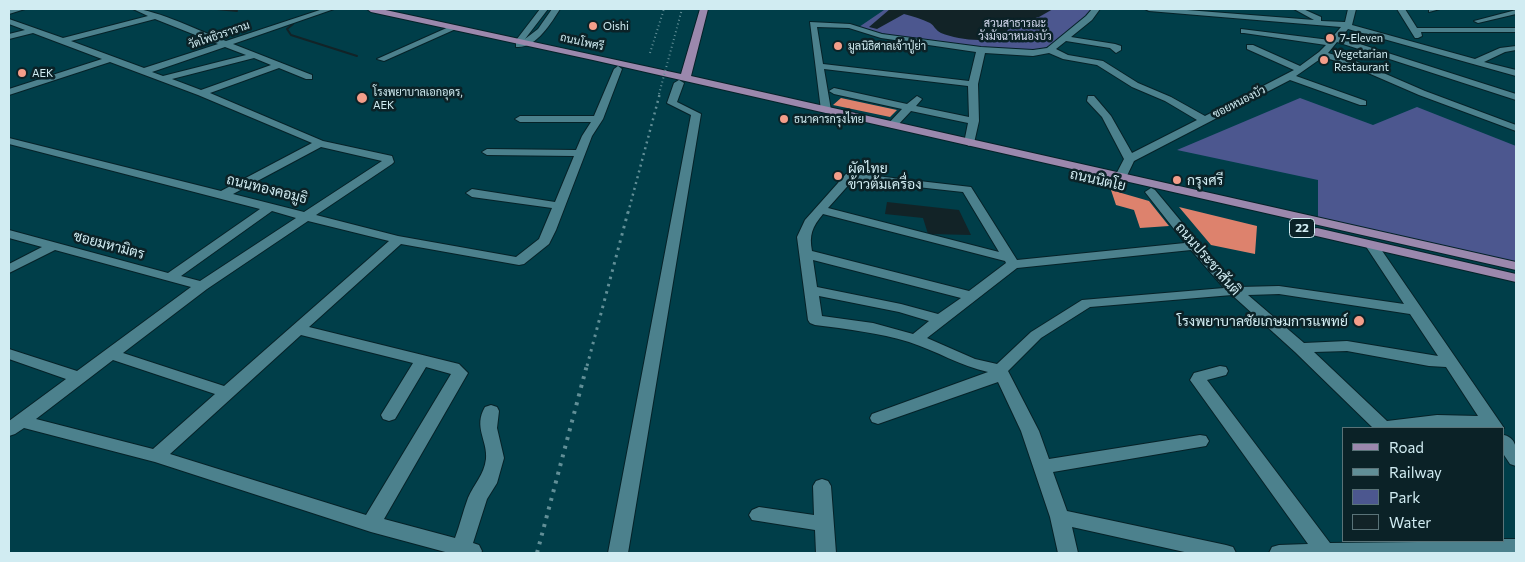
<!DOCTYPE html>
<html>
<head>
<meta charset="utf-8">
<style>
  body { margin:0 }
  #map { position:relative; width:1525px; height:562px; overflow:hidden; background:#003e49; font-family:Commissioner,sans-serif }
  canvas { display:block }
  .frame { position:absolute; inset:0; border:10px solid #d1ecf2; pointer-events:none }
  .legend { position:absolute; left:1342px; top:427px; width:162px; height:115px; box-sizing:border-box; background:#0b2227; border:1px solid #5a7378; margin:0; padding:6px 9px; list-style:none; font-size:15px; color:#d1ecf2 }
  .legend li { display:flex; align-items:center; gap:10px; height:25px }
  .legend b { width:25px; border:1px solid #5a7378 }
</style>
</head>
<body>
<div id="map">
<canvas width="1525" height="562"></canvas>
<div class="frame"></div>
<ul class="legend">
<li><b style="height:6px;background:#9b88ad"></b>Road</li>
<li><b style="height:6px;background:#618f97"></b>Railway</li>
<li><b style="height:14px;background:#4c578f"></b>Park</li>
<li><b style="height:14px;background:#122327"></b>Water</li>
</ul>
</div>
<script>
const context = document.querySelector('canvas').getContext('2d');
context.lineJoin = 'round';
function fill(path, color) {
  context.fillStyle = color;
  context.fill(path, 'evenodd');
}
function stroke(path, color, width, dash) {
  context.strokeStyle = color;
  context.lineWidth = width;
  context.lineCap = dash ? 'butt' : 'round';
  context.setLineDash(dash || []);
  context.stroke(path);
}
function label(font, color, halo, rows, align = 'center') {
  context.font = font + ' Commissioner,Sarabun,sans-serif';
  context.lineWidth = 5;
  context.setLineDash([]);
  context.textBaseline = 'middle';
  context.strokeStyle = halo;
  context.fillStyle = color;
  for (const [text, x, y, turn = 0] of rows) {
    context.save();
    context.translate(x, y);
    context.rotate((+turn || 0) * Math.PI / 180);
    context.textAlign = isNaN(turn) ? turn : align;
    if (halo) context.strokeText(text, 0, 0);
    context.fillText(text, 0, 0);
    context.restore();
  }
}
fill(new Path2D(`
  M883,9H1091C1085,25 1051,48 1035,51C976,48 915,44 859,27L884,10Z
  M1300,98L1373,125L1417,107L1516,146V263L1318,219V180L1177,150Z`), '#4c578f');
fill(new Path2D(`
  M890,9H1053L1039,17L1010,25L1006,34C989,44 959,40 941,33C935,30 934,25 930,23C922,19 912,16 904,14L877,29L869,27Z
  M887,202L959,210L971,235L928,234L923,218L885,214Z`), '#122327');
stroke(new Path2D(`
  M217,9L237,11
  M293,24L287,29L291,35L357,56`), '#122327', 2);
fill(new Path2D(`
  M841,98L897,110L890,117L833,105Z
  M1111,190L1149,201L1169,226L1140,228L1134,210L1116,205Z
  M1179,207L1257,226L1255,254L1211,245Z`), '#dd826d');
const minor = new Path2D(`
  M13,9H25L9,14V10Z
  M133,9C153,8 204,33 226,41L323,9H334L233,44L312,75V79H306L279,68L210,93L323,141L392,156L394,162L392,164L316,215L398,236L516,257L539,239L552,208L472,197L466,193L472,189L555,202L574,156L487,155L482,152L487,149L576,150L582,136L591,122H520L515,119L520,116H594L614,69L618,66L622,69L603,119L592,136L556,230L549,244L524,264L519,265L401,244L309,327L459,364L468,373L384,519L455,538C460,525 463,511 468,498C474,484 484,475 486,459C488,441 473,427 485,407L491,405L497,407L499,411L497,428L504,458L497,483L487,499L473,543L479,545L482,551L481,553H449L371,532L155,462L24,428L15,434L9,436V421L66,379L9,359V349L77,371L191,287L55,250L9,273V264L42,247L9,238V230L168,273L260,209L9,144V138L221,191L312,143L198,95L110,62L9,95V89L102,59L33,33L9,39V34L25,30L9,24V19L63,38L148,16ZM155,19L218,44L144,68L71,41ZM225,47L246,55L163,76L152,72ZM254,58L271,65L201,90L172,79ZM321,147L382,161L304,212L233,194ZM272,211L296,218L200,281L181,276ZM308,221L389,241L224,386L123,353L207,289ZM301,335L413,363L381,415L383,419L389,421L395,419L426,367L451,374L366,515L170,454ZM113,360L215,394L153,449L36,419Z
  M540,9H548L525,39L538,29L552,9H560C551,23 536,49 516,47V43L521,41L517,39Z
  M1092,9H1100L1092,20L1071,37L1115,44L1121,46V50L1116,53L1110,48L1066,41L1056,49L1068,55L1103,61L1138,83L1171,97L1205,116L1294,70L1247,49V45H1253L1300,66L1319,52L1326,45L1244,33H1241V29L1330,40L1341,27L1149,11L1145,9H1174L1314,20L1294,9H1303L1321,17V21L1345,22L1348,9H1356L1352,25L1475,59L1500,48L1516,46V50L1505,52L1484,62L1516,70V76L1348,29L1341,38L1516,94V100L1337,42L1328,53L1358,62L1425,91L1516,125V131L1419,95L1352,66L1323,57L1296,76L1366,101V105H1360L1290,80L1134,161L1123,184L1117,187L1111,184L1124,159L1102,117L1087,101L1088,96H1094L1111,116L1132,153L1197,120L1165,101L1132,87L1097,65L1063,59L1049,53L1033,56L985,53L978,84L979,121L974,143L969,146L964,143L968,123L911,111L896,127L892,128L887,125L902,109L834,94L829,91L834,88L907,104L917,96L922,99L916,106L969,117L968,86L824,69L831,110L826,113L821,110L810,22L850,24L882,34L981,47L1033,50L1047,48L1086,16ZM817,27L849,28L881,38L976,52L969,81L823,64Z
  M1397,9H1405L1417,28H1516V32H1421L1422,36L1418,38H1415Z
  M1429,9H1440L1429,12Z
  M1516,10V14L1478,23L1474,21Z
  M451,26L458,28L384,61L377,59Z
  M679,80L684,83L677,102L701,114L628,553H608L691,115L667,103L674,83Z
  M850,173L971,187L1017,260L1185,243L1145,192L1151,188L1155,190L1199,243L1239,287L1279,286L1404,304L1365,245L1366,242H1376L1504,428L1449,427L1373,428L1295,352L1232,295L1090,307L1041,338L1008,371L1039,431L1049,459L1200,435L1206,436L1209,441L1206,446L1200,447L1053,472L1067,511L1226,545L1233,547L1236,553H1189L1072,527L1078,553H1058L1050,517L1021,431L998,382L878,424L872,422L870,418L872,414L988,372C960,366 937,351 909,342C879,333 847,329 815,325L810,323L808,320L797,237L805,220L846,174ZM853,180L963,192L999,252L828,208ZM823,214L1005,261L1006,263L969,291L812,251C809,235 812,227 823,214ZM1191,250L1224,288L1082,300L1031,332L997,364L975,359L927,338L1017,268ZM813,260L961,298L938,314L901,304L817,287ZM1279,294L1410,314L1438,356L1347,341L1304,343L1248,295ZM819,296L899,312L929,321L913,334L873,323L822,316ZM1347,351L1429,366L1446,367L1478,416L1437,415L1387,421L1314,352Z
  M1220,366L1226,367L1228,371L1226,375L1207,380L1330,543L1504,541V539H1516V553H1269L1272,547L1279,545L1308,544L1190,380L1194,373Z
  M1504,435C1519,439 1516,453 1516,466L1510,464L1504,455Z
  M822,479L828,481L831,486L836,553H816L815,530L752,520L749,515L752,510L759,507L814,515L813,486L816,481Z`);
const major = new Path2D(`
  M367,9H381L681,74L700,9H708L691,76L1516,262V270L593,60L371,12Z
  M1317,228L1516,274V282L1312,235L1310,232L1312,229Z`);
stroke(minor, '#052228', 2);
stroke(major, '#052228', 2);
fill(minor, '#4c818d');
fill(major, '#9b88ad');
stroke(new Path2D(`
  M650,53L664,9
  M659,94L682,9`), '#618f97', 2, [1, 3]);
stroke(new Path2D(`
  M628,213L660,93`), '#618f97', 2.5, [2, 4]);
stroke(new Path2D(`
  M587,366L628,212`), '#618f97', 3, [2.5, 5]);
stroke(new Path2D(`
  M537,553L587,365`), '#618f97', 4, [3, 6]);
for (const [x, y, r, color] of [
  [593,26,5,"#f49e8a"],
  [1330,38,5,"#f49e8a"],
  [838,46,5,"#f49e8a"],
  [1324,60,5,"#f49e8a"],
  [22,73,5,"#f49e8a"],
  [362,98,6,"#f49e8a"],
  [784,119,5,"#f49e8a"],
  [838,176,5,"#f49e8a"],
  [1177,180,5,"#f49e8a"],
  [1359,321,6,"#f49e8a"]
]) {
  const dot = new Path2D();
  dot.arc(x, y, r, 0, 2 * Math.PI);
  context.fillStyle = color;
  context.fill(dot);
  stroke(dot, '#0b2227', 2);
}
label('11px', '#d2d8ed', '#0b2227', [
  ["สวนสาธารณะ",1015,23],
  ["วังมัจฉาหนองบัว",1015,36]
]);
label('11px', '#d1ecf2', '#0b2227', [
  ["Oishi",603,26],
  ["7-Eleven",1340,38],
  ["มูลนิธิศาลเจ้าปู่ย่า",848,46],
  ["Vegetarian",1334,54],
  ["Restaurant",1334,67],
  ["AEK",32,73],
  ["โรงพยาบาลเอกอุดร,",373,92],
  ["AEK",373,105],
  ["ธนาคารกรุงไทย",794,119]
], 'left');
label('11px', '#d1ecf2', '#0b2227', [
  ["วัดโพธิวราราม",219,35,-19],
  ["ถนนโพศรี",582,42,13],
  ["ซอยหนองบัว",1239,102,-27]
]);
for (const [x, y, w] of [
  [1302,228,25]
]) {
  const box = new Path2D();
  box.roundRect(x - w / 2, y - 9.5, w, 19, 4);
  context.fillStyle = '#0b2227';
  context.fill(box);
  stroke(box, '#d1ecf2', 1);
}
label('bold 12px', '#d1ecf2', null, [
  ["22",1302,228]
]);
label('14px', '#d1ecf2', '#0b2227', [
  ["ผัดไทย",848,168],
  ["ข้าวต้มเครื่อง",848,184],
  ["กรุงศรี",1187,180],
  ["โรงพยาบาลชัยเกษมการแพทย์",1348,321,"right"]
], 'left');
label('14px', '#d1ecf2', '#0b2227', [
  ["ถนนนิตโย",1098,180,13],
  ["ถนนทองคอมูธิ",267,189,14],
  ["ซอยมหามิตร",109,245,15],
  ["ถนนประชาสันติ",1208,259,49]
]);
</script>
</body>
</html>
